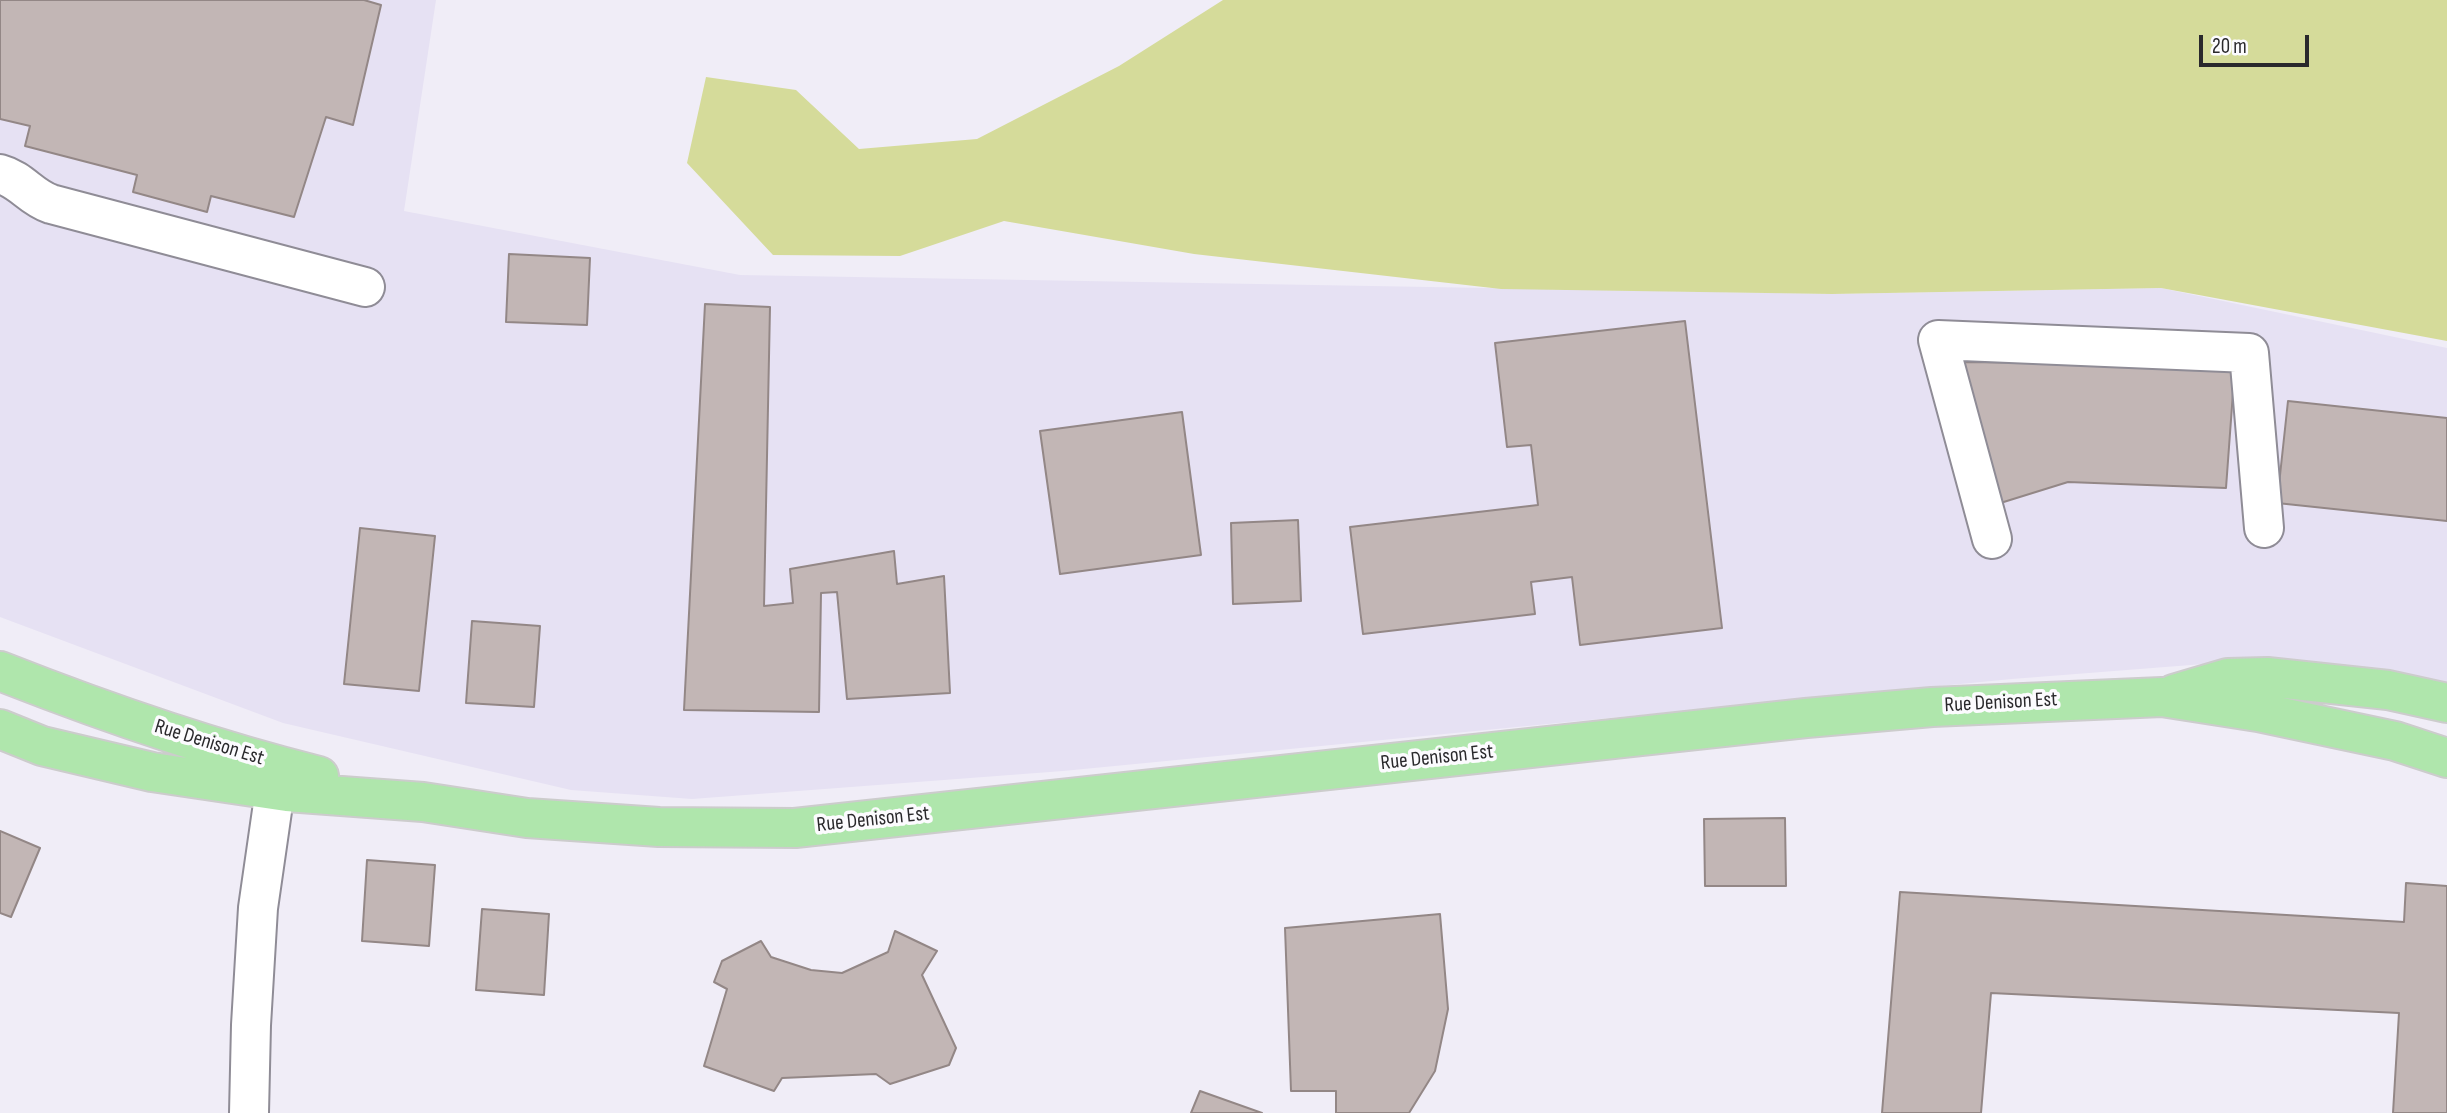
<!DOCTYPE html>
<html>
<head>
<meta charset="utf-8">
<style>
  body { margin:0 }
  #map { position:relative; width:2447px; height:1113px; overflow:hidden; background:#f0edf7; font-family:"Sofia Sans Condensed",sans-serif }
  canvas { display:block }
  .scale { position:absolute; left:2199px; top:35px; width:110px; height:32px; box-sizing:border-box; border:4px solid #2a292c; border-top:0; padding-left:9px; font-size:21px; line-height:24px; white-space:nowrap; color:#2a292c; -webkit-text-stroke:5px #fcfbfe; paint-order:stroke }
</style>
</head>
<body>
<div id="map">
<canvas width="2447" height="1113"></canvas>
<div class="scale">20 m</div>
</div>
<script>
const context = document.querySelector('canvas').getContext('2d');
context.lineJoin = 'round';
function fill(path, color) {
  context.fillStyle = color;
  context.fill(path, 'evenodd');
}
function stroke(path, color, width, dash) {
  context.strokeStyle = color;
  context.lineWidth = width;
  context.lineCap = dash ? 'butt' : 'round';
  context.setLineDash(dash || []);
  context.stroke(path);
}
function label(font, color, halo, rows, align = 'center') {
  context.font = font + ' "Sofia Sans Condensed",sans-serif';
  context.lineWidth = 7;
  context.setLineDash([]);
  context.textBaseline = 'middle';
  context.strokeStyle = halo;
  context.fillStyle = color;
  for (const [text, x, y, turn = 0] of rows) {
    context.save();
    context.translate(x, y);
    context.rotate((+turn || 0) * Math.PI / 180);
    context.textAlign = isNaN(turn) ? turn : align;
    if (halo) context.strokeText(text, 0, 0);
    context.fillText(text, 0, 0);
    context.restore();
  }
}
fill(new Path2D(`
  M0,0H436L404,211L740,275L1832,294L2161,288L2447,348V686L2242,661L2012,679L1063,771L692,799L571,790L283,723L0,617Z`), '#e6e1f3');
fill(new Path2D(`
  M1223,0H2447V341L2161,288L1832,294L1501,289L1194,254L1004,221L900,256L773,255L687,163L706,77L796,90L859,149L977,139L1119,66Z`), '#d5db9a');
const building = new Path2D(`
  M0,0H364L381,5L353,125L326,117L294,217L211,196L207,212L133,192L137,175L25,146L30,126L0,119Z
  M509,254L590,258L587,325L506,322Z
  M705,304L770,307L764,606L793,603L790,569L894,551L897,584L944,576L950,693L847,699L837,592L821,593L819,712L684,710Z
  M1685,321L1722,628L1580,645L1572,577L1531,582L1535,614L1363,634L1350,527L1538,505L1531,445L1507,447L1495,343Z
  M1964,362L2235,365L2226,488L2068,482L1994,505Z
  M2288,401L2447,418V521L2277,503Z
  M1182,412L1201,555L1060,574L1040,431Z
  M1298,520L1301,601L1233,604L1231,523Z
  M360,528L435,536L419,691L344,684Z
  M472,621L540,626L534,707L466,703Z
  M1785,818L1786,886H1705L1704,819Z
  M0,831L40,848L11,917L0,913Z
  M367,860L435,865L429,946L362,941Z
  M2406,883L2447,886V1113H2393L2399,1013L1991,993L1981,1113H1882L1900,892L2404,922Z
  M482,909L549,914L544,995L476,990Z
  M1440,914L1448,1009L1435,1071L1409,1113H1336V1091H1291L1285,928Z
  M895,931L937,951L922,975L956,1048L949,1065L890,1084L876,1074L782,1078L774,1091L704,1066L727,989L714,982L722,961L761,941L771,957L811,970L842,973L888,952Z
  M1200,1091L1262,1113H1191Z`);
fill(building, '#c2b6b5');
stroke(building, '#938786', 2);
const minor = new Path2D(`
  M0,174C22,180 30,197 51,204L365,287
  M1992,539L1938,340L2249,353L2264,528
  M249,1113L251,1025L258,908L275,790`);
const major = new Path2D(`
  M0,671C104,712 211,749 319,776
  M2174,694L2228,678L2267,677L2388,690L2447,703
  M0,729L42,746L152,772L287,792L423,802L527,818L659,827L795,828L1806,718L1932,707L2162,697L2258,712L2395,741L2447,758`);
stroke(minor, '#8f8c96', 42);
stroke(major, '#ccc', 42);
stroke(minor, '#fff', 38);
stroke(major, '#afe6ac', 38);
label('21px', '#2a292c', '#fcfbfe', [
  ["Rue Denison Est",2001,703,-3],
  ["Rue Denison Est",209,743,17],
  ["Rue Denison Est",1437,758,-6],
  ["Rue Denison Est",873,820,-6]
]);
</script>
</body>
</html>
